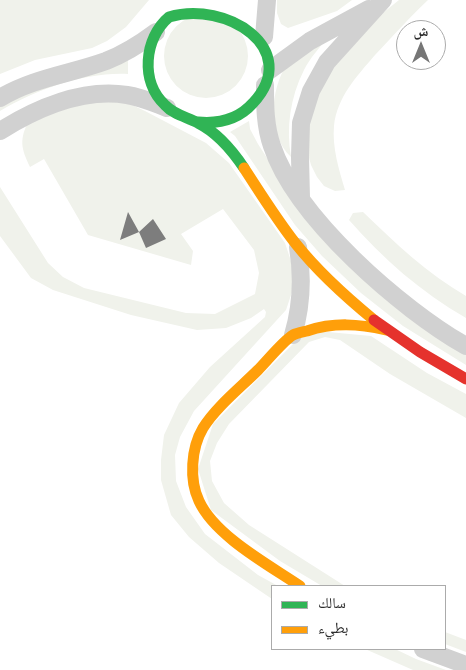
<!DOCTYPE html>
<html>
<head>
<meta charset="utf-8">
<style>
  body { margin:0 }
  #map { position:relative; width:466px; height:670px; overflow:hidden; background:#fff; font-family:Commissioner,"Noto Naskh Arabic",sans-serif }
  canvas { display:block }
  .legend { position:absolute; left:271px; top:585px; width:175px; height:65px; box-sizing:border-box; background:#fff; border:1px solid #ababab; margin:0; padding:6px 9px; list-style:none; font-size:15px; color:#2c2c2c }
  .legend li { display:flex; align-items:center; gap:10px; height:25px }
  .legend b { width:25px; border:1px solid #ababab }
  .north { position:absolute; left:396px; top:20px; width:50px; height:50px; box-sizing:border-box; background:#fff; border:1px solid #ababab; border-radius:50%; rotate:0deg; font-size:14px; font-weight:700; line-height:20px; text-align:center; color:#2c2c2c }
  .north::after { content:''; display:block; margin:auto; width:18px; height:22px; background:#767676; clip-path:polygon(50% 0,100% 100%,50% 72%,0 100%) }
</style>
</head>
<body>
<div id="map">
<canvas width="466" height="670"></canvas>
<ul class="legend">
<li><b style="height:6px;background:#30b455"></b>سالك</li>
<li><b style="height:6px;background:#ff9f0a"></b>بطيء</li>
</ul>
<div class="north">ش</div>
</div>
<script>
const context = document.querySelector('canvas').getContext('2d');
context.lineJoin = 'round';
function fill(path, color) {
  context.fillStyle = color;
  context.fill(path, 'evenodd');
}
function stroke(path, color, width, dash) {
  context.strokeStyle = color;
  context.lineWidth = width;
  context.lineCap = dash ? 'butt' : 'round';
  context.setLineDash(dash || []);
  context.stroke(path);
}
fill(new Path2D(`
  M0,0H149L126,27L107,41L92,48L35,60L0,74Z
  M277,0H352L337,11L288,28L281,24L277,13Z
  M399,0H428C409,18 393,36 375,55C357,76 337,97 334,126C332,147 339,170 345,190L335,191L324,186L317,177L311,165L305,143L309,98L363,29Z
  M164 56a42 42 0 1 1 84 0a42 42 0 1 1-84 0Z
  M329,36C320,47 310,58 304,70C290,98 286,128 291,157C267,134 270,90 287,64C292,56 319,42 329,36Z
  M128,57V74C84,72 38,89 0,111V96Z
  M101,98L126,102L145,111L206,143L229,163L285,243L292,264V292L286,310L194,411L180,437L175,455L176,481L186,507L205,534L258,575L278,586H272V599L219,563L189,537L171,515L161,480V460L164,435L179,403L210,367L265,317L266,312L264,309L251,318L226,328L197,330L131,315L53,290L31,278L0,236V187L48,263L63,277L84,288L186,313L215,314L255,294L259,273L254,250L223,209L181,234L193,251L191,265L88,235L44,159L30,167C21,148 19,140 29,120Z
  M249,121L250,129L258,144L300,209L466,351V365L403,326L361,293L322,256L295,225L235,136L230,132Z
  M363,212C395,243 428,274 466,296V318C421,292 383,259 349,220L353,213Z
  M307,330L371,336L427,373L466,394V418L390,374L340,340L325,337L309,342L229,424L217,443L210,461L212,481L224,503L249,525L345,586H322L280,561L211,510L198,469L213,424Z
  M445,632L466,640V652L445,644Z
  M365,649H395L416,659L446,670H413Z`), '#f0f2eb');
fill(new Path2D(`
  M128,212L139,232L153,219L166,239L146,248L139,232L120,240Z`), '#7d7d7d');
stroke(new Path2D(`
  M264,37L267,0
  M270,70L310,41L369,9
  M265,85C265,106 265,126 272,146C296,218 401,309 466,346
  M0,98C33,78 70,74 106,61C124,54 140,44 156,32
  M0,131C37,108 83,88 127,95C141,97 154,103 167,108
  M301,198L300,157L301,123L311,91L327,62L383,0
  M293,335C302,305 303,278 298,247
  M423,649L466,665`), '#d1d1d1', 18);
stroke(new Path2D(`
  M198,122C219,124 238,120 253,103C303,49 226,0 169,17C144,38 140,82 165,105C174,115 187,117 198,123C218,133 232,150 244,168`), '#30b455', 11);
stroke(new Path2D(`
  M244,168C261,194 277,220 296,244C319,273 346,297 374,320
  M300,586C269,565 215,536 199,501C189,480 191,448 203,428C216,407 241,387 258,370C266,362 284,340 293,335C297,333 303,332 307,331C334,322 359,324 386,330`), '#ff9f0a', 11);
stroke(new Path2D(`
  M374,320L420,352L466,379`), '#e5322d', 11);
</script>
</body>
</html>
